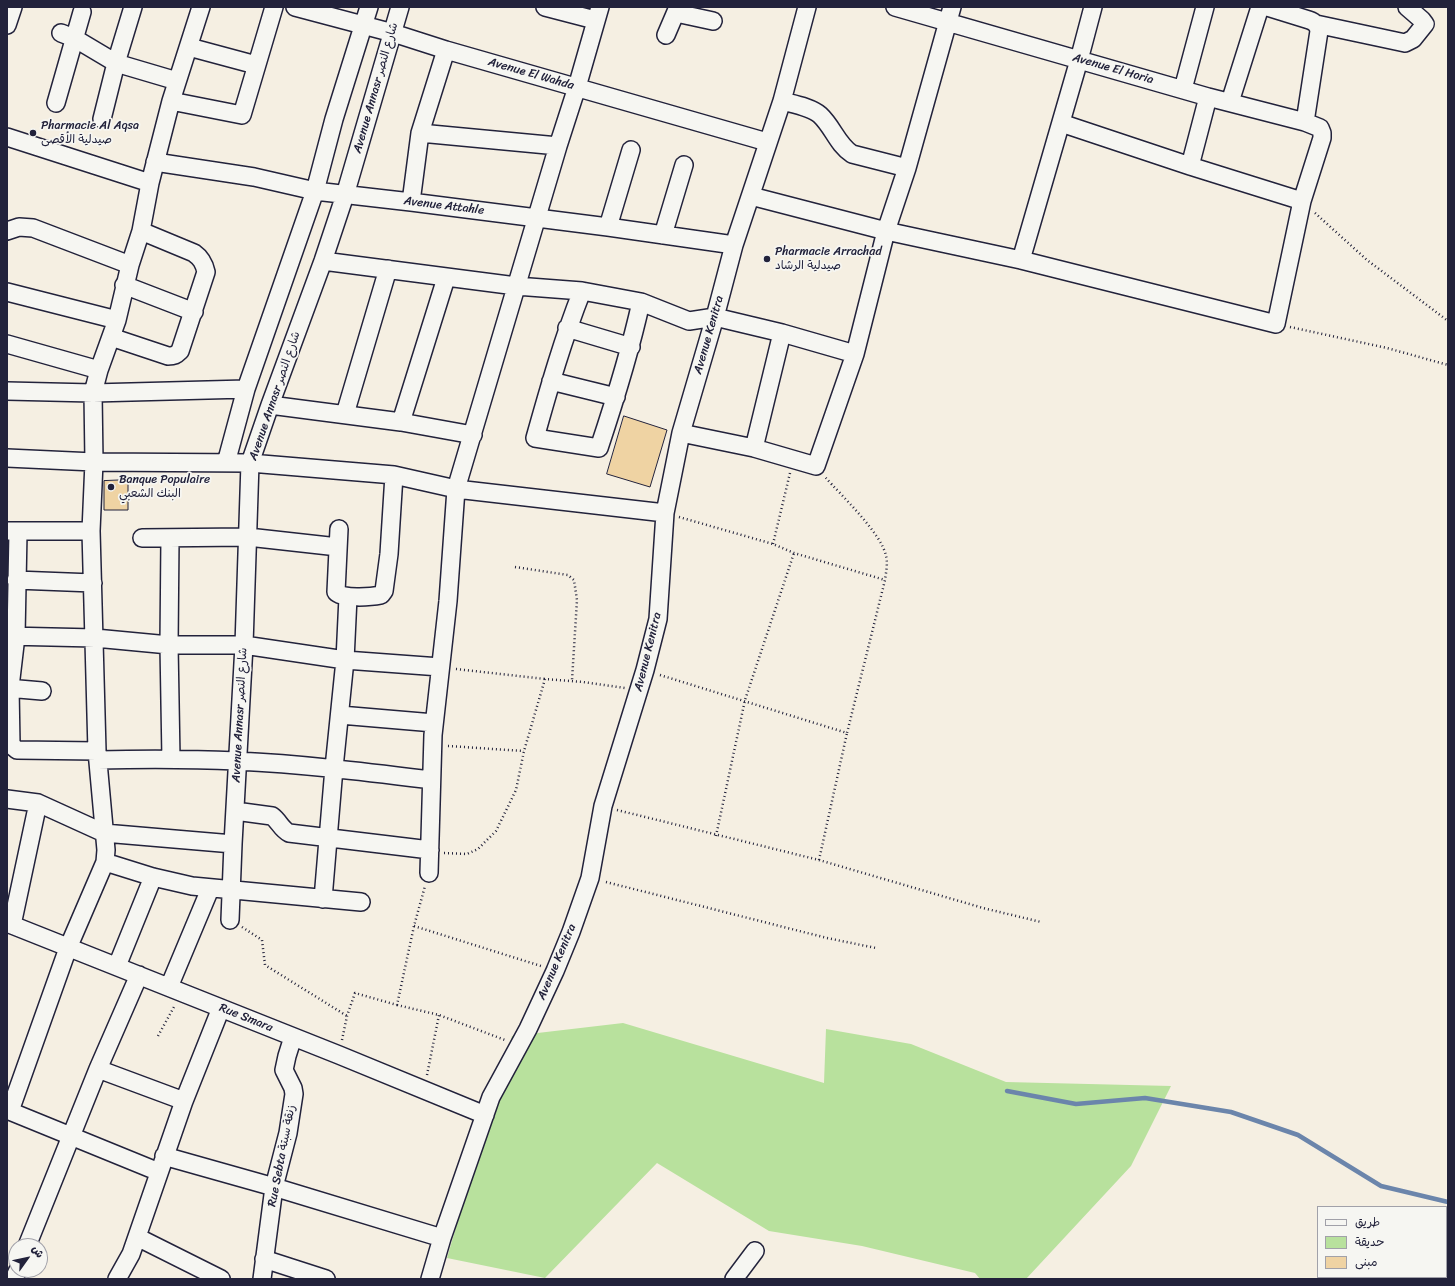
<!DOCTYPE html>
<html>
<head>
<meta charset="utf-8">
<style>
  body { margin:0 }
  #map { position:relative; width:1455px; height:1286px; overflow:hidden; background:#f5efe2; font-family:Sriracha,"Playpen Sans Arabic",sans-serif }
  canvas { display:block }
  .frame { position:absolute; inset:0; border:8px solid #22223b; pointer-events:none }
  .legend { position:absolute; left:1317px; top:1206px; width:130px; height:72px; box-sizing:border-box; background:#f6f6f2; border:1px solid #a1a1a9; margin:0; padding:5px 7px; list-style:none; font-size:12px; color:#22223b }
  .legend li { display:flex; align-items:center; gap:8px; height:20px }
  .legend b { width:20px; border:1px solid #a1a1a9 }
  .north { position:absolute; left:8px; top:1238px; width:40px; height:40px; box-sizing:border-box; background:#f6f6f2; border:1px solid #a1a1a9; border-radius:50%; rotate:57deg; font-size:11px; font-weight:700; line-height:16px; text-align:center; color:#22223b }
  .north::after { content:''; display:block; margin:auto; width:14px; height:18px; background:#22223b; clip-path:polygon(50% 0,100% 100%,50% 72%,0 100%) }
</style>
</head>
<body>
<div id="map">
<canvas width="1455" height="1286"></canvas>
<div class="frame"></div>
<ul class="legend">
<li><b style="height:5px;background:#f6f6f2"></b>طريق</li>
<li><b style="height:11px;background:#b8e19d"></b>حديقة</li>
<li><b style="height:11px;background:#efd3a3"></b>مبنى</li>
</ul>
<div class="north">ش</div>
</div>
<script>
const context = document.querySelector('canvas').getContext('2d');
context.lineJoin = 'round';
function fill(path, color) {
  context.fillStyle = color;
  context.fill(path, 'evenodd');
}
function stroke(path, color, width, dash) {
  context.strokeStyle = color;
  context.lineWidth = width;
  context.lineCap = dash ? 'butt' : 'round';
  context.setLineDash(dash || []);
  context.stroke(path);
}
function label(font, color, halo, rows, align = 'center') {
  context.font = font + ' Sriracha,"Playpen Sans Arabic",sans-serif';
  context.lineWidth = 3.5;
  context.setLineDash([]);
  context.textBaseline = 'middle';
  context.strokeStyle = halo;
  context.fillStyle = color;
  for (const [text, x, y, turn = 0] of rows) {
    context.save();
    context.translate(x, y);
    context.rotate((+turn || 0) * Math.PI / 180);
    context.textAlign = isNaN(turn) ? turn : align;
    if (halo) context.strokeText(text, 0, 0);
    context.fillText(text, 0, 0);
    context.restore();
  }
}
fill(new Path2D(`
  M623,1023L824,1083L826,1029L911,1044L1006,1082L1171,1086L1131,1166L1026,1279H980L975,1273L862,1246L769,1231L657,1163L545,1278L447,1258L512,1036Z`), '#b8e19d');
stroke(new Path2D(`
  M1007,1091L1076,1104L1145,1098L1231,1112L1298,1135L1381,1186L1448,1202`), '#6b85ab', 4.5);
const building = new Path2D(`
  M624,416L667,430L650,487L607,474Z
  M128,480V510H104V481Z`);
fill(building, '#efd3a3');
stroke(building, '#22223b', 1);
const minor = new Path2D(`
  M295,7L393,33L446,50L767,142
  M545,7L595,20
  M1267,7L1309,20C1315,22 1318,25 1319,31L1305,122
  M676,13L713,21
  M1316,24L1405,43L1413,39L1425,24L1422,20L1407,7
  M7,25L13,7
  M61,33L74,38L116,63L177,81
  M666,35L678,7
  M189,47L256,65
  M1183,89L1205,7
  M171,101L242,115L274,7
  M782,101C793,104 811,107 820,115C833,127 837,144 852,154L907,168
  M1230,102L1260,7
  M56,103L82,12
  M102,119L116,63L133,7
  M1061,123L1190,166L1302,201
  M420,133L558,146
  M7,137L150,183
  M155,162L254,177L315,191L411,202L608,227L734,245
  M1190,166L1208,97
  M751,196L886,231L1021,260L1276,324L1302,201L1322,138V133L1320,128L1305,122L1208,97L895,7
  M411,202L420,133L446,50
  M608,227L631,150
  M7,231L19,227L33,228L130,265
  M663,235L684,165
  M1021,260L1079,60L1093,7
  M323,261L516,286L582,291L641,302L689,321L715,317L782,333L855,354
  M124,285L194,312
  M582,291C563,339 549,388 535,438L599,448C615,400 630,352 641,302
  M7,292L117,320
  M567,328L631,347
  M111,337L168,356C174,356 176,355 180,351L206,272C204,263 201,258 194,253L141,231
  M7,344L99,370
  M551,381L616,397
  M7,391L93,393L246,389
  M270,405L401,422L473,435
  M345,414L388,269
  M401,422L446,278
  M681,433L754,448L816,466L855,354L886,231L907,168L952,7
  M754,448L782,333
  M7,458L94,462L250,463L394,475L456,489L665,513
  M226,463L246,389L315,191L334,119L369,7
  M339,529L336,592C342,599 371,597 381,595L384,591L389,554L394,475
  M7,531H91
  M18,532L16,636L10,687L11,745L17,750L97,751
  M142,538L248,537L338,547
  M170,538L169,645L171,759
  M16,580L93,583
  M7,636L95,638L169,645H244L345,660L440,667
  M7,688L42,691
  M340,715L434,723
  M98,760C144,759 191,759 237,761C302,764 366,772 431,780
  M7,799L38,803L104,833L233,844
  M235,811L272,816C279,821 281,829 289,833L430,850
  M105,862L153,877L192,886L361,902
  M429,873L433,735L448,601L456,489L558,146L577,87L600,7
  M323,899L334,768L345,660L348,597
  M230,920L233,844L244,645L250,463L270,405L323,261L345,195L400,7
  M7,923L339,1055L485,1115
  M12,925L38,803
  M117,966L153,877
  M169,987L210,889
  M98,1069L184,1101
  M7,1110L159,1172
  M10,1111L68,948L105,862L106,850L97,751L91,531L94,462L93,393L99,370L117,320L130,265L141,231L150,183L171,101L201,7
  M164,1156L274,1187L442,1238
  M137,1237L221,1279
  M27,1246L98,1069L139,975
  M264,1259L326,1279
  M14,1279L18,1270
  M117,1279L131,1254L184,1101L221,1008
  M262,1279L274,1187L288,1133L294,1094L293,1088L284,1070L287,1056L293,1037
  M430,1279L442,1238L491,1097L528,1029L555,971L571,932L590,878L603,806L645,670L658,619L665,513L681,433L715,317L734,245L782,101L807,7
  M734,1279L755,1251`);
stroke(minor, '#22223b', 20);
stroke(new Path2D(`
  M1315,213L1367,260L1448,321
  M1290,327L1387,348L1448,365
  M679,517L773,544L794,553L885,580
  M773,544L790,473
  M515,567L568,575L574,580L577,600L572,680
  M456,669L545,679
  M660,675L847,733L885,580C886,572 888,564 886,556C882,534 841,495 825,477
  M448,746L524,751
  M617,810L819,860L983,908L1041,922
  M716,836L745,700L794,553
  M444,853L467,854L478,849L496,831L516,790L524,751L545,679L583,682L625,688
  M819,860L847,733
  M606,882L827,938L876,948
  M414,926L541,966
  M242,927L262,940L265,965L347,1016
  M397,1005L439,1015L505,1040
  M158,1036L174,1007
  M342,1040L347,1016L355,993L397,1005L414,926L425,886
  M427,1075L439,1015`), '#22223b', 2.5, [1, 3]);
stroke(minor, '#f6f6f2', 17);
for (const [x, y, r, color] of [
  [33,133,4,"#22223b"],
  [767,259,4,"#22223b"],
  [111,487,4,"#22223b"]
]) {
  const dot = new Path2D();
  dot.arc(x, y, r, 0, 2 * Math.PI);
  context.fillStyle = color;
  context.fill(dot);
  stroke(dot, '#f6f6f2', 1.5);
}
label('12px', '#22223b', '#f6f6f2', [
  ["Avenue El Horia",1113,69,16],
  ["Avenue El Wahda",531,74,16],
  ["Avenue Annasr شارع النصر",376,88,-74],
  ["Avenue Attahle",444,206,7],
  ["Avenue Kenitra",709,335,-74],
  ["Avenue Annasr شارع النصر",275,396,-71],
  ["Avenue Kenitra",648,652,-76],
  ["Avenue Annasr شارع النصر",240,715,-87],
  ["Avenue Kenitra",557,962,-67],
  ["Rue Smara",246,1018,22],
  ["Rue Sebta زنقة سبتة",282,1156,-79]
]);
label('12px', '#22223b', '#f6f6f2', [
  ["Pharmacie Al Aqsa",41,126],
  ["صيدلية الأقصى",41,140],
  ["Pharmacie Arrachad",775,252],
  ["صيدلية الرشاد",775,266],
  ["Banque Populaire",119,480],
  ["البنك الشعبي",119,494]
], 'left');
</script>
</body>
</html>
